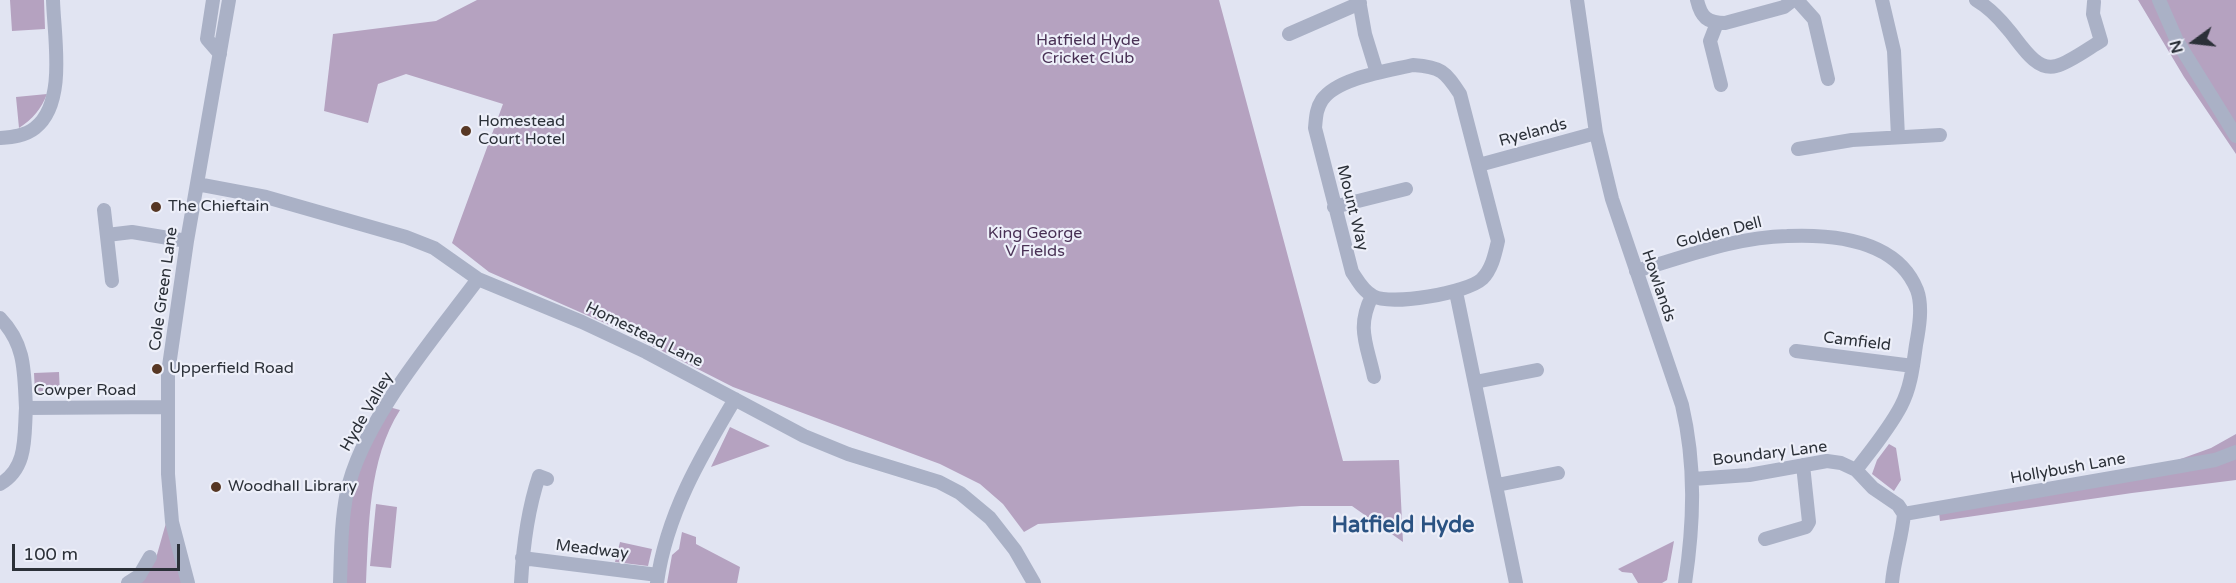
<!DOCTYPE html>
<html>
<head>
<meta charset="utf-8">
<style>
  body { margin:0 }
  #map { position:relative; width:2236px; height:583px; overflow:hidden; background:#e1e4f2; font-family:"Varela Round",sans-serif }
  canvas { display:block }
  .north { position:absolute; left:2164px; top:12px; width:60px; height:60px; -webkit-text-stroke:4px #edeff9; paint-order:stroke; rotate:255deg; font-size:16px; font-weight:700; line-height:24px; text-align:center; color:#2b3038 }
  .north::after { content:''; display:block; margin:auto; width:21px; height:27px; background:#2b3038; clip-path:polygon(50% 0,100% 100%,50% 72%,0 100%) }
  .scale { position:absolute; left:12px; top:544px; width:168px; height:27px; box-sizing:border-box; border:3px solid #2b3038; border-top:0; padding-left:8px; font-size:18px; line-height:21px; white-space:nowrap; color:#2b3038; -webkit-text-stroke:4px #edeff9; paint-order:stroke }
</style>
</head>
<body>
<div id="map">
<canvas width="2236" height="583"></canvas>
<div class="north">N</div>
<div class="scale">100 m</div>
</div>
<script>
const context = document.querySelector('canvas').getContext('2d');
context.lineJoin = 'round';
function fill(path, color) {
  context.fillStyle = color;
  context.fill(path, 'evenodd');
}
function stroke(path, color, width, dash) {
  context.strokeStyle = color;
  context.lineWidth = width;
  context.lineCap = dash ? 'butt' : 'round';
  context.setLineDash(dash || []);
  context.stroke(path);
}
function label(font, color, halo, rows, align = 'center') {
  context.font = font + ' "Varela Round",sans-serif';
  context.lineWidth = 4.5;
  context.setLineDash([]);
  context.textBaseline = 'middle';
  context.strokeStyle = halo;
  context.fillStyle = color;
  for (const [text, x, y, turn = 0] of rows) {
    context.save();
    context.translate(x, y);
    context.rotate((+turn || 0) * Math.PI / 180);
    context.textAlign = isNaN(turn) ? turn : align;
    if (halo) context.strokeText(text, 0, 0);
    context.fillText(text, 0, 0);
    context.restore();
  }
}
fill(new Path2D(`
  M10,0H44L45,29L12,31Z
  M477,0H1219L1343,461L1399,460L1403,542L1352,506H1301L1038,524L1024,532L1003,504L980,484L940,464L733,387L625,332L489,272L452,243L503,104L406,74L378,84L368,123L324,111L333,34L436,21Z
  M2138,0H2236V154L2184,77Z
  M47,94C41,109 33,119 19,128L16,97Z
  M59,372L60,395L37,396L35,394L34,373Z
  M389,407L400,410C368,460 369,526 366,583H343L351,492L365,453Z
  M730,427L770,446L711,467Z
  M2236,434V480L2132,493L1940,521L1938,504L2175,461L2211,448Z
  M1889,444L1896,448L1901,480L1894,491L1872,474L1877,460Z
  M376,504L397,507L391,568L370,566Z
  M166,523L183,583H137L156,558Z
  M682,532L696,537V544L740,567L737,583H667L672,555L679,549Z
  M1674,541L1667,580L1662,583H1638L1632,573L1622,572L1618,569Z
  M620,542L652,549L648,566L615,562Z`), '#b5a2c0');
stroke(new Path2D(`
  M213,0L207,39L220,54
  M1359,0L1365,34L1377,73
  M1577,0L1596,133L1612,199L1682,405C1696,465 1694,523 1685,583
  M1697,0C1701,17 1707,23 1725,23L1784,7L1793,0
  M1797,0L1814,19L1828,79
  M1882,0L1894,51L1898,137
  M1976,0C1988,7 1998,17 2007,28C2019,41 2035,72 2056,66C2069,63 2089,48 2101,41L2093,14L2094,2
  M2159,0L2177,41L2236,136
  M1717,23L1710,41L1721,85
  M1289,34L1360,3
  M1413,65C1441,67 1445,71 1460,94L1498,241C1495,254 1492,269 1482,279C1467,293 1391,306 1373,296C1363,291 1358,281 1352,272L1315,128C1316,118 1316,109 1322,100C1337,78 1387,71 1413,65Z
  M0,138C12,137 25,136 35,128C67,103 54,37 53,0
  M1798,149L1852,140L1940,135
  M1479,165L1596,133
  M197,184L266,197L406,237L434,248L478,279L582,322L646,352L804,436L848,454L939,482L960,493L990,518L1015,550L1034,583
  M1334,207L1406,189
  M104,210L112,281
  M107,235L132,232L187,241
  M1636,271C1685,257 1735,237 1787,236C1834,234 1897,240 1917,290C1923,306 1919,329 1916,345C1913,366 1911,387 1901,406C1889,429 1872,449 1856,470
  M1456,292L1516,583
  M1372,296C1356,328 1367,344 1374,377
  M0,318C26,345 24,372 26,408L167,407
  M1796,351L1913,366
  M1475,382L1537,370
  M1693,479L1749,475L1827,461L1841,463L1856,470L1873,488L1898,505L1904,514C1902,538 1894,559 1892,583
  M0,484C28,468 24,436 26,408
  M1497,485L1558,473
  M1904,514L2215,460L2236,452
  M1765,539L1806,527L1809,522L1803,465
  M522,558L658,575
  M128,583L139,576L150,557
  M188,583L172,522L168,474V373L187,241L229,0
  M340,583C341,553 341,521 347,492C362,421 435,337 478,279
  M521,583C523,546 527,512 539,476L547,479
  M657,583C666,515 701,456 735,399`), '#aab1c6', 14);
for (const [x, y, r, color] of [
  [466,131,6,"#573724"],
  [156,207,6,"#573724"],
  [157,369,6,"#573724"],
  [216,487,6,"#573724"]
]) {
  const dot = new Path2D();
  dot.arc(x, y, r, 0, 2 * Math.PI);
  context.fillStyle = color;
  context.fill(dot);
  stroke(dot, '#edeff9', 2);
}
label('16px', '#493155', '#edeff9', [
  ["Hatfield Hyde",1088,41],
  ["Cricket Club",1088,59],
  ["King George",1035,234],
  ["V Fields",1035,252]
]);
label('16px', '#2b3038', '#edeff9', [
  ["Homestead",478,122],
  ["Court Hotel",478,140],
  ["The Chieftain",168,207],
  ["Upperfield Road",169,369],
  ["Woodhall Library",228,487]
], 'left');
label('16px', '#2b3038', '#edeff9', [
  ["Ryelands",1533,133,-15],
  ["Mount Way",1352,208,76],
  ["Golden Dell",1719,233,-14],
  ["Howlands",1658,286,71],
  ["Cole Green Lane",164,289,-82],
  ["Homestead Lane",644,335,26],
  ["Camfield",1857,342,7],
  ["Cowper Road",85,391],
  ["Hyde Valley",367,412,-60],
  ["Boundary Lane",1770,454,-7],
  ["Hollybush Lane",2068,469,-10],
  ["Meadway",592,550,7]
]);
label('bold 22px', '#2a5282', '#edeff9', [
  ["Hatfield Hyde",1403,526]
]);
</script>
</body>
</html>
